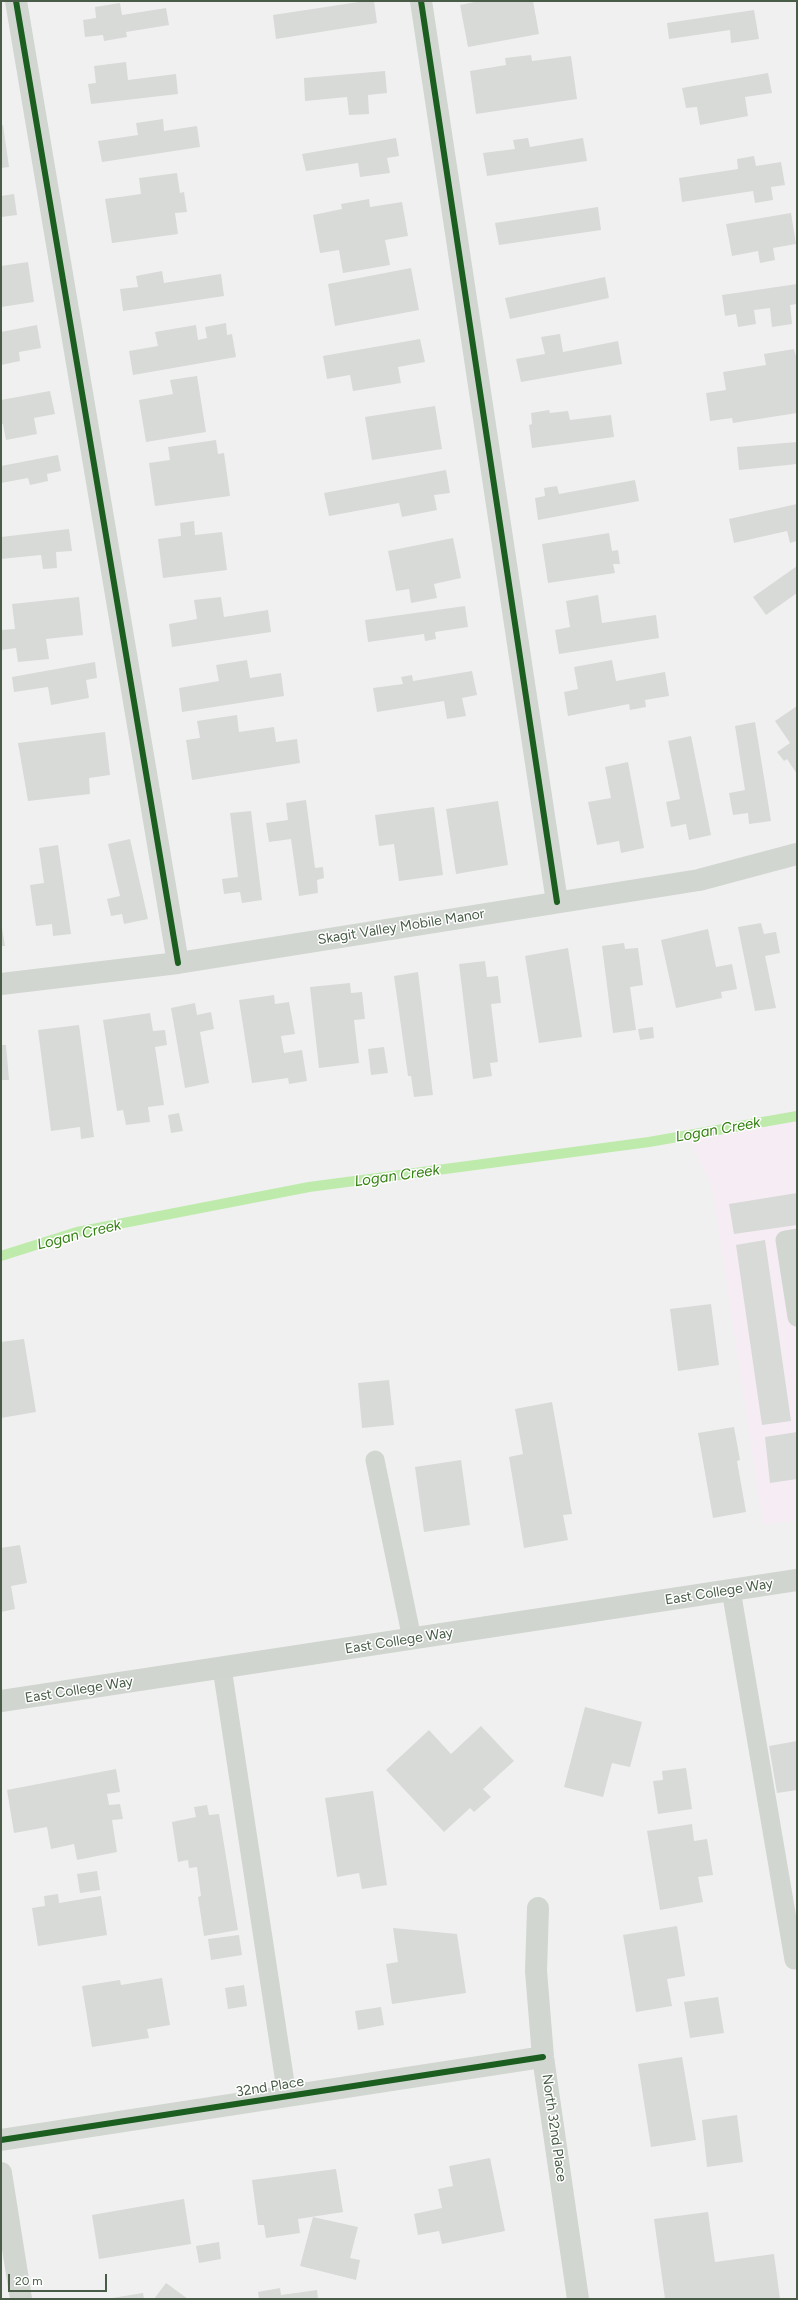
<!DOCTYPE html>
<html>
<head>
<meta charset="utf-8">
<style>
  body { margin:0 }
  #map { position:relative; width:798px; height:2300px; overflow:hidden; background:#f0f0f0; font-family:Figtree,sans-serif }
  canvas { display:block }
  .frame { position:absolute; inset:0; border:2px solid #485c47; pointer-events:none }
  .scale { position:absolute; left:8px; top:2274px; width:99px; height:18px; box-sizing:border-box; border:2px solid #485c47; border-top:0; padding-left:5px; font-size:12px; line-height:14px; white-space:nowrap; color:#485c47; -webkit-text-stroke:3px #fff; paint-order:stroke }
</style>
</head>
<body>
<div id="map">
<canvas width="798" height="2300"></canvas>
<div class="frame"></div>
<div class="scale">20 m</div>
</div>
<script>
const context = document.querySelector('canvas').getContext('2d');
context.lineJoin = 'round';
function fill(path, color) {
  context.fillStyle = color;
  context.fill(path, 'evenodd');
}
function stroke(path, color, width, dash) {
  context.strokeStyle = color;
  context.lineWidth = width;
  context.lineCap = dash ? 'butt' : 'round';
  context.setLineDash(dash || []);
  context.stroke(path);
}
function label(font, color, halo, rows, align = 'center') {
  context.font = font + ' Figtree,sans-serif';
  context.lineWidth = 3;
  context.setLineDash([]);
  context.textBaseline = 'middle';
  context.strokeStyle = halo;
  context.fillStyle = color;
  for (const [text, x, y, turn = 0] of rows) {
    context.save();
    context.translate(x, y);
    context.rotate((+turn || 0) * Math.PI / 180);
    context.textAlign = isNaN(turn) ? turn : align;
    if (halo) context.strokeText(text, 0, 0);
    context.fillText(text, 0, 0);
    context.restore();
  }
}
fill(new Path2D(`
  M797,1110V1520L763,1525L712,1186L686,1133Z`), '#f6ecf4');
stroke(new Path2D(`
  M1,1256L77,1232L309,1187L649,1142L797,1116`), '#beebab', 10);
fill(new Path2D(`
  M365,1H374L377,23L276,39L273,15Z
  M479,1H533L539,34L468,47L460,5Z
  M120,3L122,15L166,8L169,25L126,32L127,37L104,41L103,35L85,37L83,20L96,18L95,7Z
  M754,10L759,39L731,43L730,30L669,39L667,23Z
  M531,55L532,61L571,56L577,99L476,114L470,71L506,65L505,58Z
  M126,62L128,80L176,74L178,94L91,104L88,84L96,83L94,66Z
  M385,71L387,93L368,95L369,114L349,115L347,97L305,101L304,78Z
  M768,73L772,93L745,97L748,116L700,125L697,107L686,108L682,88Z
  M163,119L164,131L197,126L200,147L102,162L98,141L138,135L136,123Z
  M3,125L9,167L1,168V126Z
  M396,138L399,156L387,158L390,173L360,177L358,163L306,171L302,154Z
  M528,138L530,147L583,138L587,161L487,176L483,153L515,149L513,140Z
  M754,156L756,166L781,162L785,185L771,187L773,200L755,203L753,191L682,202L679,178L738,169L737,159Z
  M177,173L180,193L184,192L187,212L175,213L178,234L112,243L105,199L141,194L139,178Z
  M14,194L17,215L1,217V196Z
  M369,199L370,207L402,202L408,236L385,240L390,265L343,273L339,250L320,253L313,215L342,209L341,204Z
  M598,207L601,230L499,245L495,223Z
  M791,213L796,244L773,248L775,260L760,263L758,251L732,256L726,224Z
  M28,262L34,302L1,307V266Z
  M411,268L419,310L335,326L328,284Z
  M162,271L164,283L221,274L224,296L123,311L120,289L138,287L136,276Z
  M605,277L609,298L510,319L505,298Z
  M797,284V304L790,305L792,324L772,327L770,308L754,310L756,324L738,327L736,314L725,316L722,295Z
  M226,323L227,335L232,334L236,357L133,375L129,351L158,346L155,332L196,325L198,340L207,338L205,327Z
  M37,325L41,348L19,352L20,361L1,365V332Z
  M560,334L563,352L618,341L622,364L521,382L516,359L545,354L541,337Z
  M420,339L425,362L398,367L401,383L353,391L350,375L327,379L323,356Z
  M794,349L797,360V413L733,423L732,418L710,421L706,393L726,390L723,372L766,365L764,354Z
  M197,376L206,432L146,442L139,400L173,394L170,380Z
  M50,391L55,414L34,418L37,434L6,440L3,424H1V400Z
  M435,406L442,449L372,460L365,417Z
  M549,410L550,413L568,411L570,420L611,415L614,437L532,448L529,425L532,424L531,413Z
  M216,440L218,454L224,453L230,496L155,506L149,463L170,460L168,447Z
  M797,442V464L739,470L737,447Z
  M58,455L61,471L47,474L48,481L30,485L28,478L1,483V466Z
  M446,470L450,493L434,495L437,510L402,517L399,503L329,516L324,493Z
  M635,480L639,501L538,520L535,498L545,496L544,488L557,486L559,494Z
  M797,504V541L790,543L787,531L734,543L729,519Z
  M194,521L195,535L222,532L227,570L163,578L158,539L181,536L180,523Z
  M69,529L72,551L56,552L57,568L43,569L41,555L1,559V537Z
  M609,533L612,551L618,550L620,564H613L615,573L548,583L542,544Z
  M453,538L461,578L434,584L437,598L411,603L409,589L396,591L388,551Z
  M797,566V593L766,615L753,597Z
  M598,595L602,623L656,615L659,638L559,654L555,630L570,627L566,601Z
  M79,597L83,635L46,639L49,659L18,662L16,648L1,650V630L15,629L12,604Z
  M221,597L224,617L268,610L271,632L172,647L169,624L197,619L194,600Z
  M465,606L468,627L435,632L436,639L425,641L424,634L368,642L365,620Z
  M247,660L250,678L281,673L284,696L182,712L179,688L219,681L216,665Z
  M612,660L616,681L665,672L669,696L645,700L646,707L630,710L629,704L568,716L564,692L578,689L574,667Z
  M95,662L97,678L86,680L89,698L51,705L48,687L14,692L12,677Z
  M472,671L477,695L462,698L466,716L447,719L444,701L377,712L373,688L403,684L401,677L412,675L413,681Z
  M797,706V774L787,759L784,761L777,752L790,743L775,721Z
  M237,715L239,732L274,727L276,742L297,739L300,763L192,780L186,740L200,738L197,721Z
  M755,722L771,821L749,824L748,813L733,815L729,793L745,790L735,726Z
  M105,732L110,775L89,778L90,794L28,801L18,743Z
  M691,736L711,835L689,840L686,824L671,827L666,802L680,799L668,741Z
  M628,762L644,848L621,853L619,841L597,845L588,802L611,798L605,767Z
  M306,800L315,868L323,867L324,878L317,880L318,893L299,896L291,839L269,842L266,823L288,820L286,803Z
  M498,801L508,865L456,874L446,809Z
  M434,807L443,875L399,881L394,844L379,846L375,815Z
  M251,811L262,900L242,903L240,892L224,894L222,879L238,877L230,813Z
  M130,839L148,919L124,924L122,914L111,916L107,899L120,896L108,844Z
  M58,845L71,934L53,936L52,924L36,926L30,885L44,883L39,848Z
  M761,923L764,934L776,932L780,953L765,956L776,1008L755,1011L738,927Z
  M2,928L5,946H1V929Z
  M708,929L716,967L732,964L737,989L721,992L722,998L676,1008L661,940Z
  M624,943L625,949L638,948L643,985L630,987L636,1030L613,1033L602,946Z
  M568,948L582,1037L539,1043L525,956Z
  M485,961L487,977L498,976L501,1003L491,1004L498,1062L490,1063L492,1076L473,1079L459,964Z
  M418,972L433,1095L414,1097L411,1076H408L394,976Z
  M350,983L351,993L362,992L365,1019L354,1020L359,1063L319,1068L310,987Z
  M274,995L275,1004L289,1002L295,1034L281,1036L284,1053L302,1050L307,1081L289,1084L288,1078L252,1083L239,1000Z
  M195,1003L197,1015L211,1012L214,1029L200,1032L209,1083L185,1088L171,1008Z
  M150,1013L153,1031L165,1030L167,1045L155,1047L164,1105L148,1107L150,1122L126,1125L123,1110L117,1111L103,1020Z
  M79,1025L94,1137L81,1139L80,1127L51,1131L38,1030Z
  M653,1027L654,1038L640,1040L638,1029Z
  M1,1045H6L9,1080H1Z
  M384,1047L388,1073L371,1075L368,1049Z
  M179,1113L183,1131L171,1133L168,1115Z
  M797,1193V1225L734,1234L729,1204Z
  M765,1240L791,1421L762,1425L736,1245Z
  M711,1304L719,1365L678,1371L670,1309Z
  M24,1339L36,1412L1,1418V1342Z
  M389,1380L394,1425L362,1428L358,1383Z
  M552,1402L572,1514L563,1515L568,1540L524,1548L509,1457L523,1454L515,1409Z
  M734,1427L740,1460L737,1461L746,1512L713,1518L698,1433Z
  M797,1432V1479L770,1483L765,1437Z
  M461,1460L470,1525L424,1532L415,1467Z
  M20,1545L27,1583L11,1586L15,1609L1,1612V1548Z
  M585,1707L642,1722L630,1767L612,1763L603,1797L564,1787Z
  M481,1726L514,1761L483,1789L491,1797L474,1812L470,1808L444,1832L386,1770L429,1730L451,1754Z
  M797,1741V1790L777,1793L769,1746Z
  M686,1768L692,1809L658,1814L653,1781L663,1780L662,1771Z
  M116,1769L120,1792L107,1794L109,1805L120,1804L123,1819L112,1820L117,1852L77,1860L74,1844L51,1849L47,1827L14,1833L7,1790Z
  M373,1791L387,1885L362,1889L359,1873L337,1877L325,1798Z
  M207,1805L209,1815L219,1814L238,1930L204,1936L198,1897L201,1896L197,1867L189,1868L188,1860L178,1862L172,1822L196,1817L194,1807Z
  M692,1824L694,1841L707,1839L713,1875L698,1877L703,1902L660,1910L647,1831Z
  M97,1871L100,1890L80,1893L77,1874Z
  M58,1894L59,1903L101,1896L107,1935L38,1946L32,1908L45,1906L44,1896Z
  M677,1926L685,1976L667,1979L672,2006L636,2012L623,1935Z
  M393,1928L457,1934L466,1993L392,2004L386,1964L398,1962Z
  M239,1935L242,1955L211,1960L208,1939Z
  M162,1978L170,2025L147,2029L149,2038L92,2047L82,1986L120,1980L121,1985Z
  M244,1985L247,2006L228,2009L225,1988Z
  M718,1997L724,2033L690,2038L684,2002Z
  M381,2007L384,2025L358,2030L355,2011Z
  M682,2057L696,2140L651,2147L638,2064Z
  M737,2115L743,2162L707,2167L702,2120Z
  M490,2158L505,2231L442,2244L439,2231L418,2235L414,2214L442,2208L438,2189L453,2186L449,2166Z
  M336,2169L343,2212L298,2219L300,2233L266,2238L264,2225H258L252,2180Z
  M184,2199L191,2244L99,2259L92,2215Z
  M708,2212L715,2262L774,2254L780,2299H665L654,2219Z
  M313,2217L358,2227L350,2258L360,2260L356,2280L300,2266Z
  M219,2242L221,2259L199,2263L196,2246Z
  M166,2283L188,2299H154Z
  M280,2288L281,2295L317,2290L318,2299H259L258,2292Z
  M143,2293L144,2299H112V2298Z`), '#d7dad7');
stroke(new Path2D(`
  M797,1238L785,1240L797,1317
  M375,1460L412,1639
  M731,1590L794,1960
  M222,1668L287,2096`), '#d1d6d1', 19);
stroke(new Path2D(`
  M16,1L178,963
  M421,1L557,902
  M1,984L178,963L699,880L797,854
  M538,1908L536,1971L543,2057L578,2299
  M1,2140L543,2057
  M1,2173L21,2299`), '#d1d6d1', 22);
stroke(new Path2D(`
  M1,1701L797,1580`), '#d0d5d0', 22);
stroke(new Path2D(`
  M16,1L178,963
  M421,1L557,902
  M1,2140L543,2057`), '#1b5e20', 6);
label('14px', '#485c47', '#fff', [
  ["Skagit Valley Mobile Manor",401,927,-9],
  ["East College Way",719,1592,-9],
  ["East College Way",399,1641,-9],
  ["East College Way",79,1690,-9],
  ["32nd Place",270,2087,-9],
  ["North 32nd Place",554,2128,82]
]);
label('italic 15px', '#338110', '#fff', [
  ["Logan Creek",718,1130,-10],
  ["Logan Creek",397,1176,-8],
  ["Logan Creek",79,1235,-14]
]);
</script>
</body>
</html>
